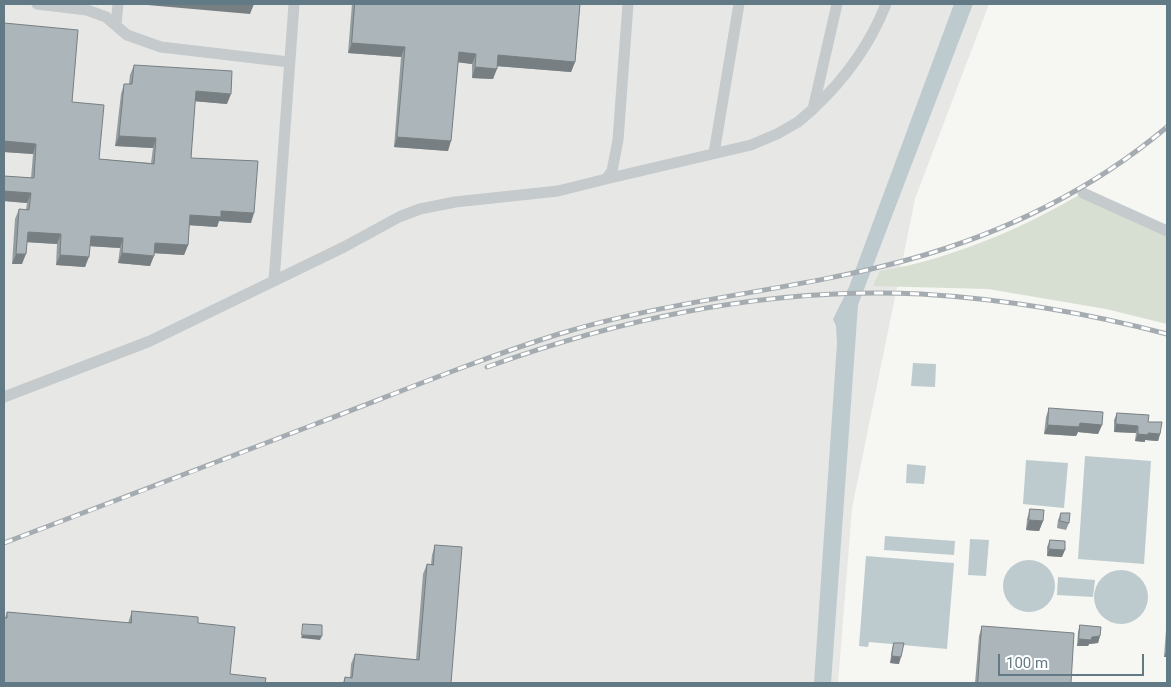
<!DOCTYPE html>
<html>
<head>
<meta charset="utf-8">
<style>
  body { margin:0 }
  #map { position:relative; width:1171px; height:687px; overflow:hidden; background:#f6f6f2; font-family:Roboto,sans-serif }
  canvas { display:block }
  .frame { position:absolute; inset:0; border:5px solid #627986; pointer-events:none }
  .scale { position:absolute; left:998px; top:654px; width:146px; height:22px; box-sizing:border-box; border:2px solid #627986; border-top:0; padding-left:6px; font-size:15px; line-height:18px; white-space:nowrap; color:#627986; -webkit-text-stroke:4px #fff; paint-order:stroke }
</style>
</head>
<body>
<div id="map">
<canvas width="1171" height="687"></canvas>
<div class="frame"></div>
<div class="scale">100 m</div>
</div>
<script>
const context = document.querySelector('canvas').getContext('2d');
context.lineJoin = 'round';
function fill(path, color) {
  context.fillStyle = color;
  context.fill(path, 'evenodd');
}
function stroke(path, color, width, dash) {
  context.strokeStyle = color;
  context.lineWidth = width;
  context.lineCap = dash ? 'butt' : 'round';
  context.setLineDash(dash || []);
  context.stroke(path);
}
fill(new Path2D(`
  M4,4H989L915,199L852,508L838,683H4Z`), '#e7e7e5');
fill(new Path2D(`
  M1079,195L1167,235V324L1106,309L988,289L873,286L880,271C889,269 898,268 906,266C966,252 1026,226 1079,195Z`), '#d7dfd3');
fill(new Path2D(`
  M954,4H973L858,305L831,683H814L837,343L836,326L833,319L849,287Z
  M913,363L936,364L935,387L911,386Z
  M1085,456L1151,461L1144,564L1078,559Z
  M1026,460L1068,463L1064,508L1023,504Z
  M907,464L926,466L924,484L906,483Z
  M885,536L955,541L954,555L884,550Z
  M970,539L989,540L986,576L968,575Z
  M866,556L954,563L947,649L869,642L868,647L859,646Z
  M1003 586a26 26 0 1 1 52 0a26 26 0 1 1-52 0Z
  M1094 597a27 27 0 1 1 54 0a27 27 0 1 1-54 0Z
  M1058,577L1095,580L1093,597L1057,595Z`), '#bdcbcf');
stroke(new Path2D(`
  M37,4L87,10L106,17L127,35L161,47L289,62
  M116,24L118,4
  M813,109C845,79 870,45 886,4
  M714,153L739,4
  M606,179L751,145L777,134L798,122L813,109L837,4
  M1083,193L1167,231
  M274,281L294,4
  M4,397L150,341L344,247L399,217L420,209L455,202L558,191L606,179L612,171L618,140L628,4`), '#c5cacc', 11);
const rail = new Path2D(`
  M487,367C625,317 774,287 921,294C1004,299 1087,313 1167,334
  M4,543C107,504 210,465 313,425C395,394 476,360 559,334C673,299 793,291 907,260C1002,234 1092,190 1167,127`);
stroke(rail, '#a5acb1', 5);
stroke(rail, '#fff', 3, [9]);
fill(new Path2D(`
  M352,4H580L575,62L571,72L497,66L493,79L472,78V64L458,62L448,151L394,147L401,57L348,53Z
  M4,23L72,102L99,159L151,163L153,148L115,146L121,94L124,84H129L130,75L134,65L227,104L195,101L191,158L251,223L219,221L217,227L189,225L188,245L184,255L154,253L150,266L118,263L120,248L90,246L85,267L56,265L57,244L27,242L22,264H12L15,219L19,209L26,210L27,203L4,201V176L31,178L33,154L4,152Z
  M1049,408L1102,425L1098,434L1078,432L1076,436L1044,434L1046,417Z
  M1117,413L1148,422L1160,434L1158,441L1145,440V442L1135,441L1136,433L1114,432V420Z
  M1030,509L1043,521L1039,531L1026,530L1027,519Z
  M1061,513L1069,523L1066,530L1057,528L1058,520Z
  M1050,540L1062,557L1047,556V547Z
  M435,545L451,683H343L345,677L350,678L351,664L355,654L416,660L423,574L427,564H431L432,555Z
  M132,611L198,623L230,674L5,618L7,612L128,623Z
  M1080,625L1100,636L1098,643L1089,644L1088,646H1077L1078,632Z
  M982,626L1071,683H975L979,636Z
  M1167,628V657H1164L1166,630Z
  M894,643L899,664L890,663L892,649Z`), '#949da0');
fill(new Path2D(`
  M136,4H254L250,14Z
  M352,43L405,47L401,57L348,53Z
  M459,52L476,54L472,64L455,62Z
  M498,55L575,62L571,72L495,66Z
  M475,67L497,69L493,79L472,78Z
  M196,91L231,94L227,104L192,101Z
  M119,136L156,138L153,148L115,146Z
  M397,137L451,141L448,151L394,147Z
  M4,141L36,144L33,154L4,152Z
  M4,191L31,193L27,203L4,201Z
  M221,211L254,213L251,223L219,221L217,227L186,225L190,215Z
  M28,232L61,234L57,244L24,242Z
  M91,236L123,238L120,248L87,246Z
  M155,243L188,245L184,255L151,253Z
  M122,253L154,256L150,266L118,263Z
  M16,254H26L22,264H12Z
  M60,255L89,257L85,267L56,265Z
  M1080,423L1102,425L1098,434L1078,432L1076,436L1044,434L1048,425Z
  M1116,424L1138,426L1136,433L1114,432Z
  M1148,433L1160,434L1158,441L1145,440V442L1135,441L1138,434Z
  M1029,520L1043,521L1039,531L1026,530Z
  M1049,549L1065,550L1062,557L1047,556Z
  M302,635L322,636L320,640L301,638Z
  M1100,636L1098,643L1089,644L1088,646H1077L1079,639Z
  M1167,649V657H1164Z
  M892,656L901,657L899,664L890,663Z`), '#787f82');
const building = new Path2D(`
  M355,4H580L575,62L498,55L497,69L475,67L476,54L459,52L451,141L397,137L405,47L352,43Z
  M4,23L78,30L72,102L104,105L99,159L154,164L156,138L119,136L124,84H132L134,65L232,71L231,94L196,91L191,158L258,161L254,213L221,211V217L190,215L188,245L155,243L154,256L122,253L123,238L91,236L89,257L60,255L61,234L28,232L26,254H16L19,209L29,210L31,193L4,191V176L34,178L36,144L4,141Z
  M1049,408L1103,412L1102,425L1080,423L1079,427L1048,425Z
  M1117,413L1149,415L1148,422H1162L1160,434L1148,433V435L1138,434V426L1116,424Z
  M1030,509L1044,510L1043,521L1029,520Z
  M1061,513H1070L1069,523L1060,521Z
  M1050,540L1065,541V550L1049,549Z
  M435,545L462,547L451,683H344L345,677L352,678L355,654L419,660L427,564L433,565Z
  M132,611L198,617V623L235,627L230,674L266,678L265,683H4V618H7V612L131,623Z
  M303,624L322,625V636L302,635Z
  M1080,625L1101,627L1100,636L1092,637L1091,640L1079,639Z
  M982,626L1074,633L1071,683H978Z
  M894,643H904L901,657L892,656Z`);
fill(building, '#acb6ba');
stroke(building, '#787f82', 1);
</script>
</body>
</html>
